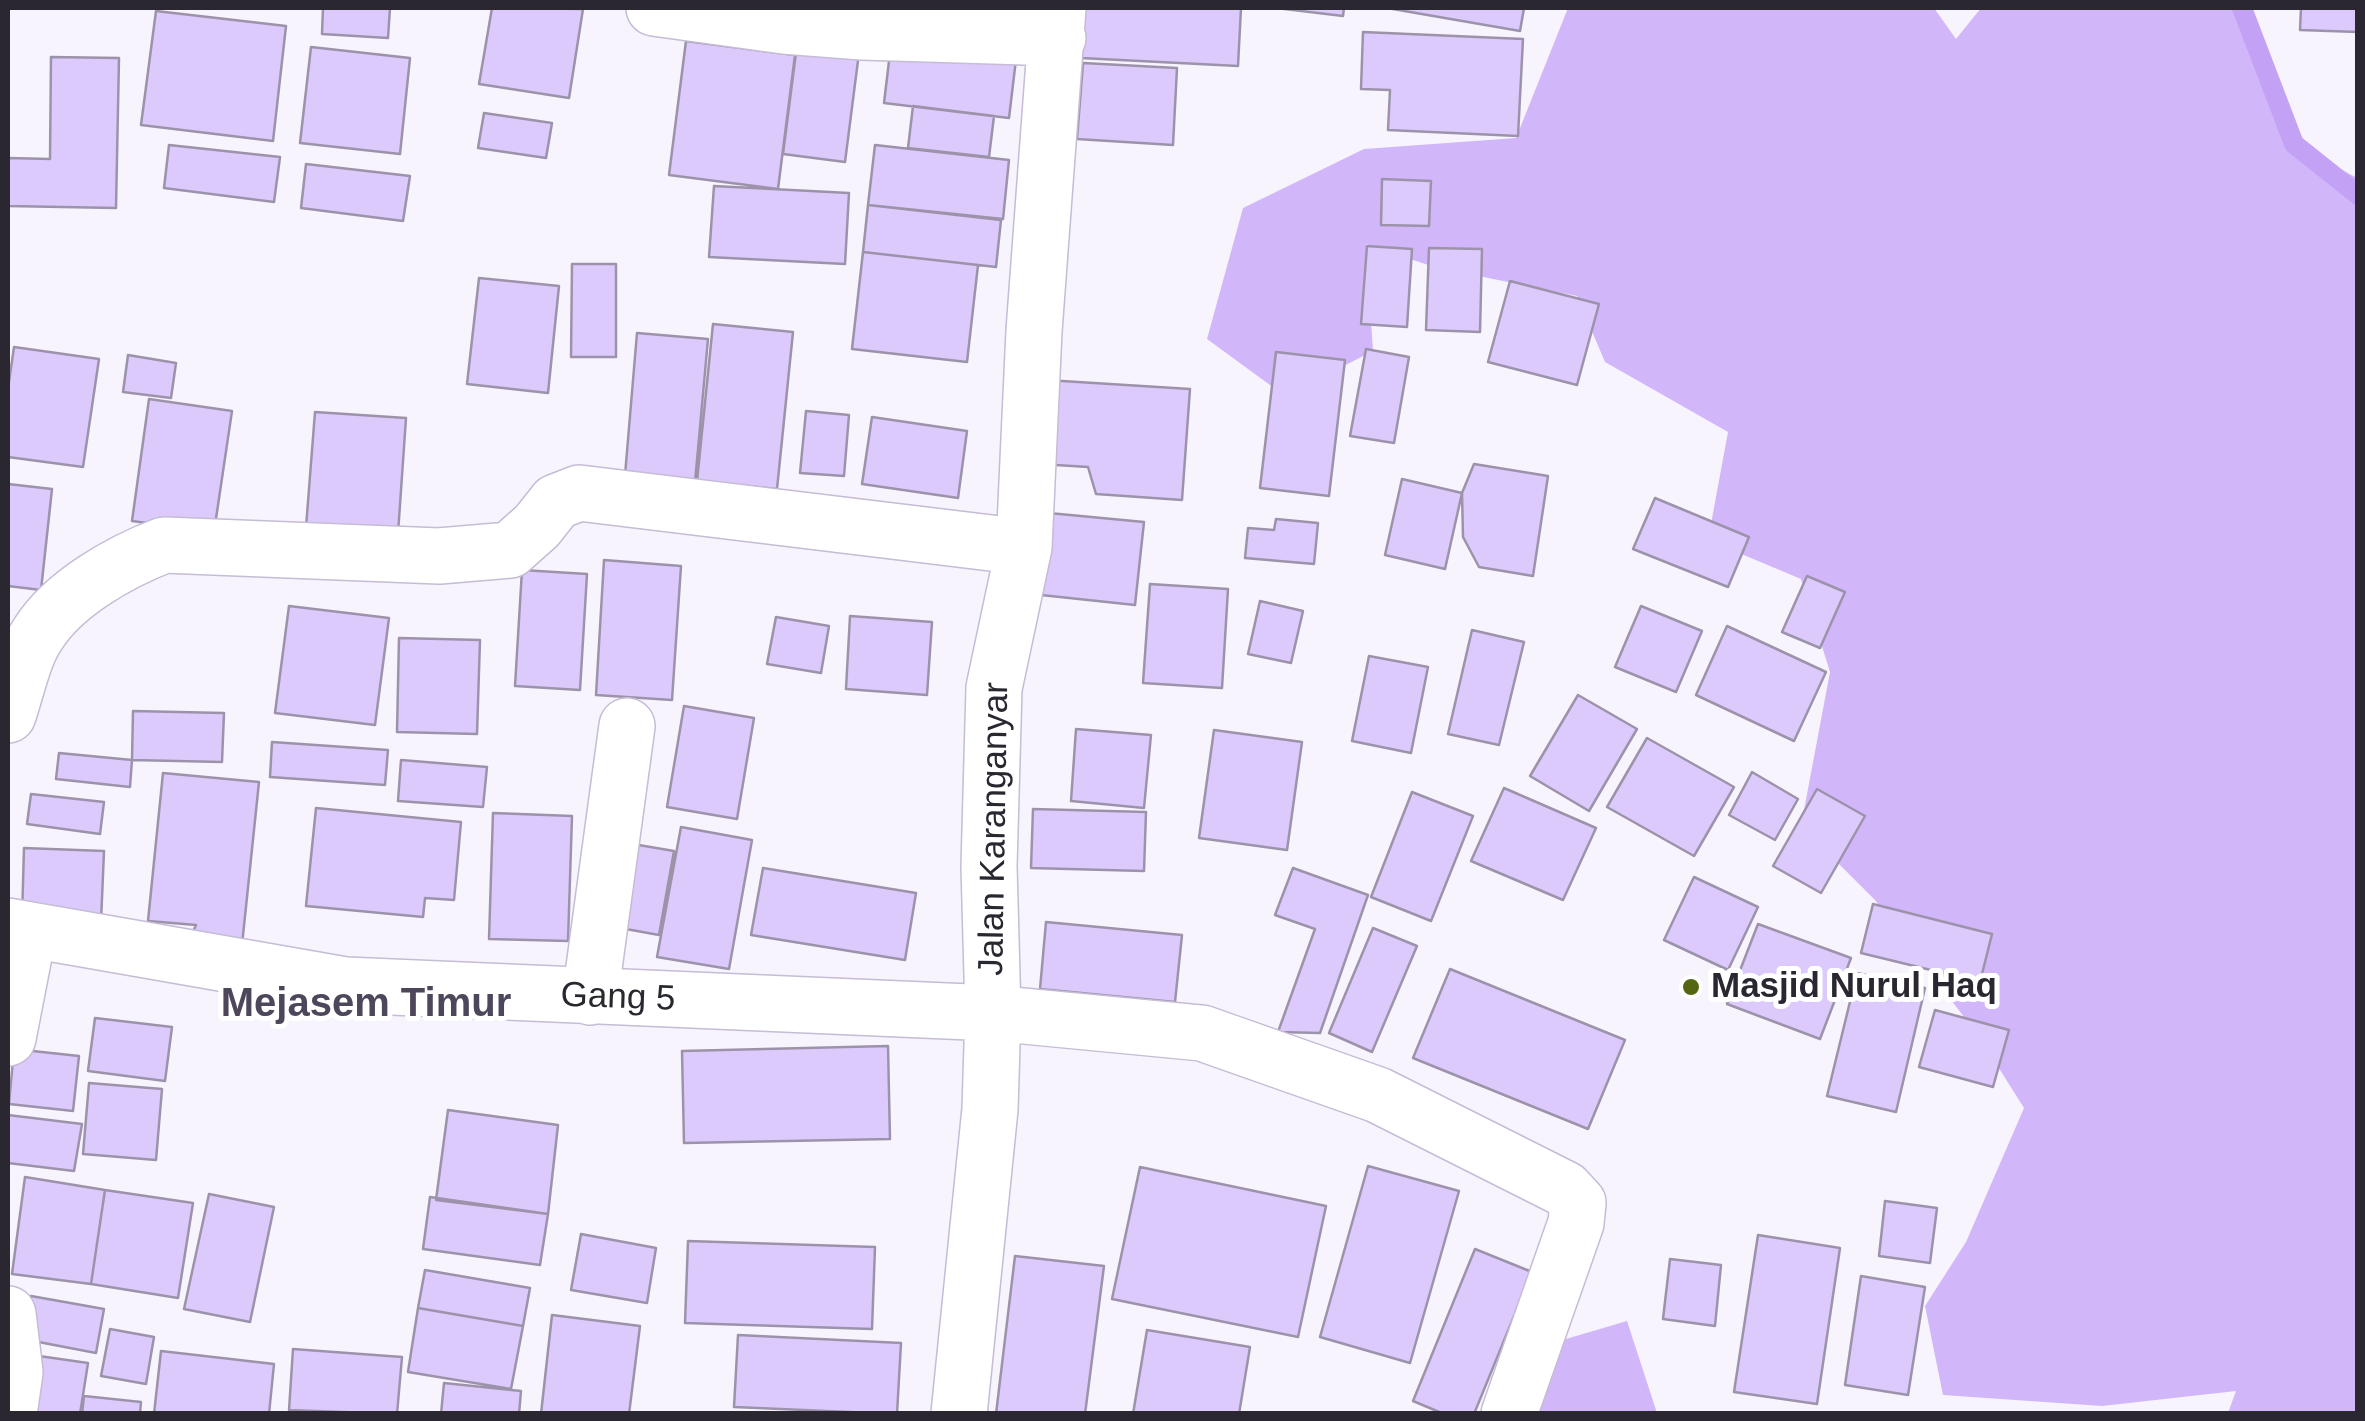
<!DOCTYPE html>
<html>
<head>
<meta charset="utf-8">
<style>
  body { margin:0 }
  #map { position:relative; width:2365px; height:1421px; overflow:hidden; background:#f7f4fe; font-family:Helvetica,sans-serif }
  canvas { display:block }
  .frame { position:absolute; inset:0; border:10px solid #2a2730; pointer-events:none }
</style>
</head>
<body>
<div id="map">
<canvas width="2365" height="1421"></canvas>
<div class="frame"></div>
</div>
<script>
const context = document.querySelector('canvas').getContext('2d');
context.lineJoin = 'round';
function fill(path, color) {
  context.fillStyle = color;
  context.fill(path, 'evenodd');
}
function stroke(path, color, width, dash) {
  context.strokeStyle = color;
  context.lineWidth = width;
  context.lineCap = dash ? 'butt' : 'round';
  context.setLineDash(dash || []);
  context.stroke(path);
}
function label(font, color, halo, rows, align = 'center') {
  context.font = font + ' Helvetica,sans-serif';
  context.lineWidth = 10;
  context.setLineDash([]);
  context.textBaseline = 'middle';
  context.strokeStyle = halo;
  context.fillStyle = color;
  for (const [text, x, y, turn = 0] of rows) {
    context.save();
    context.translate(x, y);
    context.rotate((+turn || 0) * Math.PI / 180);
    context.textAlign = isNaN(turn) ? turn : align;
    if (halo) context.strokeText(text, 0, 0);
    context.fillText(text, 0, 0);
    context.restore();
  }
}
fill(new Path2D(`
  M1568,8H1934L1956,39L1981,8H2240L2294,144L2357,178V1413H2228L2236,1391L2102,1406L1943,1395L1925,1306L1966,1242L2024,1108L1980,1038L1875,900L1801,826L1830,672L1801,579L1708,540L1728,432L1605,362L1577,296L1434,267L1366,244L1373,351L1285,396L1207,339L1243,208L1364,149L1516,138Z
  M1627,1321L1657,1413H1537L1532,1349Z`), '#d1b7f9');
stroke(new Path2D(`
  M2242,8L2294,144L2358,195`), '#c3a2f5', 20);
const building = new Path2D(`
  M323,8H390L388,38L322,34Z
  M492,8L583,9L569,98L479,84Z
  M1084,8H1241L1238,66L1081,58Z
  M1276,8H1344L1343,16Z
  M1387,8H1524L1520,31Z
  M2301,8H2358V32L2300,30Z
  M156,11L286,26L273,141L141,125Z
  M1363,32L1523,39L1518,136L1388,130L1390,90L1361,89Z
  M892,36L1017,51L1009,118L884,103Z
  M798,37L860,45L845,162L783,154Z
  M686,41L795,55L778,189L669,175Z
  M311,47L410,58L400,154L300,143Z
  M51,57L119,58L116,208L8,206V158L50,159Z
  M1083,63L1177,68L1173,145L1077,139Z
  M913,106L994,116L989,157L908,148Z
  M484,113L552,123L546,158L478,148Z
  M169,145L280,157L274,202L164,188Z
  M875,145L1009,160L1003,219L868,205Z
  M306,164L410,176L403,221L301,208Z
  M1382,179L1431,181L1429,226L1381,225Z
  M714,186L849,193L845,264L709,257Z
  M868,205L1001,220L996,267L863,252Z
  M1367,246L1412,249L1407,327L1361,324Z
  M1429,248L1482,249L1480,332L1426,330Z
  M863,252L978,265L967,362L852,349Z
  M572,264H616V357H571Z
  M479,278L559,286L548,393L467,384Z
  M1510,281L1599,304L1577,385L1488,362Z
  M713,324L793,332L777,489L697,481Z
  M637,333L708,339L694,493L624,487Z
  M14,347L99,359L83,467L8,457V389Z
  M1366,349L1409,357L1394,443L1350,436Z
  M1276,352L1345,360L1329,496L1260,488Z
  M128,355L176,363L171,398L123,392Z
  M1046,380L1190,389L1182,500L1096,494L1088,467L1040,464Z
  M149,399L232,411L214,532L132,521Z
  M806,411L849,415L844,476L800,473Z
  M315,412L406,418L397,548L305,540Z
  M872,417L967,431L958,498L862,484Z
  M1474,464L1548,476L1533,576L1479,567L1463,537L1462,493Z
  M1402,479L1462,493L1445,569L1385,555Z
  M8,484L52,489L41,590L8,586Z
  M1655,498L1749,537L1728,587L1633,549Z
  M1049,513L1144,522L1135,605L1041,595Z
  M1276,519L1318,523L1314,564L1245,558L1248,528L1274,530Z
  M604,560L681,566L672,700L596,695Z
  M522,570L587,574L580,690L515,686Z
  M1807,576L1845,592L1820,648L1782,632Z
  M1150,584L1228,589L1222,688L1143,683Z
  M1260,601L1303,611L1291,663L1248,654Z
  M289,606L389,618L375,725L275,713Z
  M1641,606L1702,631L1676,692L1615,667Z
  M850,616L932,622L927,695L846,689Z
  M776,617L829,626L821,673L767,664Z
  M1727,626L1826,672L1794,741L1696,695Z
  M1472,630L1524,642L1499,745L1448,734Z
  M399,638L480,640L477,734L397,732Z
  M1369,656L1428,667L1411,753L1352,741Z
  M1578,695L1637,729L1589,811L1530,776Z
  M684,706L754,718L737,819L667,807Z
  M133,711L224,713L222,762L132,760Z
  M1076,729L1151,735L1144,808L1071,801Z
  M1214,730L1302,742L1287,850L1199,838Z
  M1647,738L1734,787L1694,856L1607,807Z
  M272,742L388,750L385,785L270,777Z
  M59,753L132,760L130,787L56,779Z
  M401,760L487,767L483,807L398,801Z
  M1752,772L1798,799L1775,840L1729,815Z
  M163,773L259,782L242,945L189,941L196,925L148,921Z
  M1504,788L1596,828L1563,900L1471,861Z
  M1817,789L1865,816L1821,893L1773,866Z
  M1412,792L1473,816L1431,921L1371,897Z
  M31,794L104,802L100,834L27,824Z
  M316,808L461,822L454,900L425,898L423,917L306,906Z
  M1033,809L1146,812L1144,871L1031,868Z
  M493,813L572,816L568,941L489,939Z
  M681,827L752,840L729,969L657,957Z
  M621,842L674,851L659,935L604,925Z
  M24,848L104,851L101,922L22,919Z
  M763,868L916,893L905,960L751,935Z
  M1293,868L1368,895L1320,1033L1278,1032L1315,929L1275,915Z
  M1694,877L1758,907L1728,970L1664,940Z
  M1873,904L1992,934L1980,982L1861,953Z
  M1046,922L1182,935L1175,1002L1040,989Z
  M1758,924L1851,958L1820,1039L1727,1004Z
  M1373,928L1417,946L1372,1052L1329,1033Z
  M1450,969L1625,1040L1588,1129L1413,1058Z
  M1857,973L1925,988L1896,1112L1827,1096Z
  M1935,1010L2009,1030L1993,1087L1919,1067Z
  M95,1018L172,1027L165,1081L88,1071Z
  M888,1046L890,1139L684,1143L682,1051Z
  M14,1049L79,1056L73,1111L9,1104Z
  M89,1083L162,1089L156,1160L83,1154Z
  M448,1110L558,1125L548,1214L436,1200Z
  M8,1115L82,1124L74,1171L8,1163Z
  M1368,1166L1459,1191L1410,1363L1320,1337Z
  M1140,1167L1326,1206L1298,1337L1112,1299Z
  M25,1177L105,1190L91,1284L12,1274Z
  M105,1190L193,1203L178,1298L91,1284Z
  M209,1194L274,1207L250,1322L184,1309Z
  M430,1197L548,1214L540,1265L423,1249Z
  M1885,1201L1937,1208L1930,1263L1879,1256Z
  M581,1234L656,1248L647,1303L571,1290Z
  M1758,1235L1840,1248L1817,1404L1734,1392Z
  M688,1241L875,1247L872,1329L685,1323Z
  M1475,1249L1532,1272L1474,1414H1444L1413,1401Z
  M1015,1256L1104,1266L1085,1414H996Z
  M1670,1259L1721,1265L1715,1326L1663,1319Z
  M425,1270L530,1288L523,1326L418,1308Z
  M1861,1276L1925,1287L1908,1395L1845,1385Z
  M31,1296L104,1309L96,1353L23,1339Z
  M418,1308L523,1326L511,1389L408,1372Z
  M552,1315L640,1326L629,1414H541Z
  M110,1329L154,1337L146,1384L101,1376Z
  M1147,1330L1250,1347L1239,1414H1133Z
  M738,1335L901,1343L897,1414L734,1407Z
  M293,1349L402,1357L397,1414L289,1410Z
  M161,1351L274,1364L269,1414H154Z
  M25,1354L88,1363L80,1414H15Z
  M444,1383L521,1391L519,1414H441Z
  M84,1396L141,1402L140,1414H82Z`);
fill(building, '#ddcafd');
stroke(building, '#9c93ab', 2.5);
const minor = new Path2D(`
  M654,8L784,26L862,32L1058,38
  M8,715C17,689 23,656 38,634C64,593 120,562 164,545L439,556L510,550L537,526L556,502L579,493L1024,547
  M8,926L346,985L993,1013L1202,1033L1378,1095L1565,1189L1578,1203L1576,1223L1509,1414
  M590,997L627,726
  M8,1038L29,930
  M8,1314L15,1372L9,1414
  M959,1414L990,1109L993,1013L989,866L994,688L1024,547L1034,331L1058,8`);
stroke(minor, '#c5bcd5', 58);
stroke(minor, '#fff', 55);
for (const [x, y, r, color] of [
  [1691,987,10,"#546612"]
]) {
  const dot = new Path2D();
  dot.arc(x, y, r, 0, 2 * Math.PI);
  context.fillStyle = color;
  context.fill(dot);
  stroke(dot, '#fff', 4);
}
label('35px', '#2a2730', '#fff', [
  ["Jalan Karanganyar",995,829,-89],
  ["Gang 5",618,998,2]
]);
label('bold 35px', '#2a2730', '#fff', [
  ["Masjid Nurul Haq",1711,987]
], 'left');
label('bold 40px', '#4e475c', '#fff', [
  ["Mejasem Timur",366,1005]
]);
</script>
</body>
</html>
